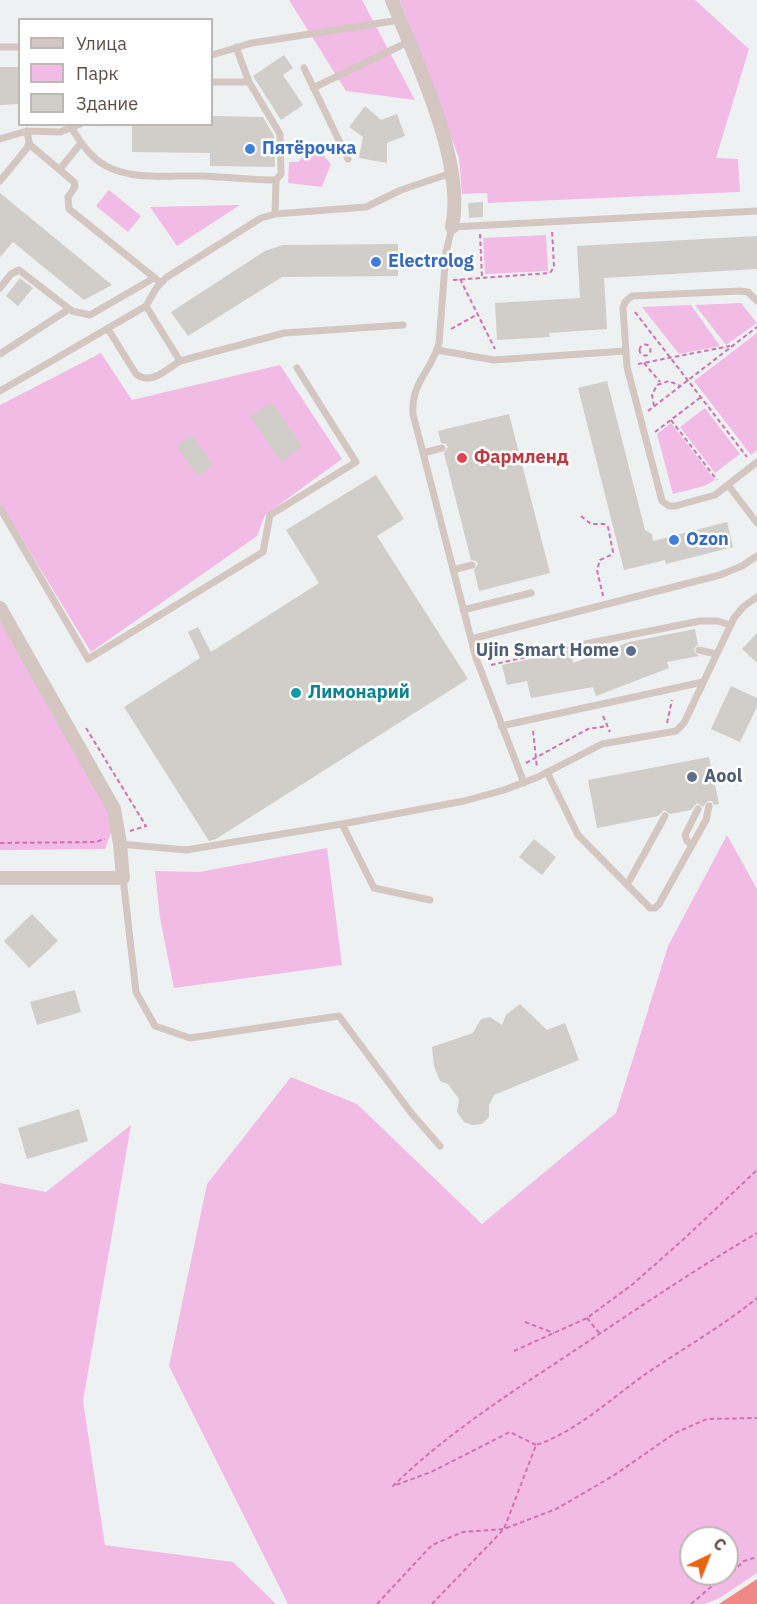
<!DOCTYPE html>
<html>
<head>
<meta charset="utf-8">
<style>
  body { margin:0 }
  #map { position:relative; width:757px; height:1604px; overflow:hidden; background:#eef1f1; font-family:"IBM Plex Sans",sans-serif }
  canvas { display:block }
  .legend { position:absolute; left:18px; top:18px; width:195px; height:108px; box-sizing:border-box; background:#fff; border:2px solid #beb8b5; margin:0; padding:8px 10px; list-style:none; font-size:18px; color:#5d4d46 }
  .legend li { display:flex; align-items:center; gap:12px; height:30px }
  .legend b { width:30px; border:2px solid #beb8b5 }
  .north { position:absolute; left:679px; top:1526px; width:60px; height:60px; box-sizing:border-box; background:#fff; border:2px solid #beb8b5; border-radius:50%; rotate:43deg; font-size:16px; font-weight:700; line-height:24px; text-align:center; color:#5d4d46 }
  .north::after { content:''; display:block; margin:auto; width:21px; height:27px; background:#e86411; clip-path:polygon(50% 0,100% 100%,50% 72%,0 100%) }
</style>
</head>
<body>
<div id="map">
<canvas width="757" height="1604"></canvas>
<ul class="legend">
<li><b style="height:8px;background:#d4c6c1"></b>Улица</li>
<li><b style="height:16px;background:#f1bbe5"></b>Парк</li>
<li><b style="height:16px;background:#d1cdc8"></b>Здание</li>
</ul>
<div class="north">С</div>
</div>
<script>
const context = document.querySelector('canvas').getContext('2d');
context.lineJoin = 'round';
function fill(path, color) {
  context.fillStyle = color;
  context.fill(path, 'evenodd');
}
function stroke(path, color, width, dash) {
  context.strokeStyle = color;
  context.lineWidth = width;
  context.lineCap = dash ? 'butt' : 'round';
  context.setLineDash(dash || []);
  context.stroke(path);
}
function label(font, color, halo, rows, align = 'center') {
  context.font = font + ' "IBM Plex Sans",sans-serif';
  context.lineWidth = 5;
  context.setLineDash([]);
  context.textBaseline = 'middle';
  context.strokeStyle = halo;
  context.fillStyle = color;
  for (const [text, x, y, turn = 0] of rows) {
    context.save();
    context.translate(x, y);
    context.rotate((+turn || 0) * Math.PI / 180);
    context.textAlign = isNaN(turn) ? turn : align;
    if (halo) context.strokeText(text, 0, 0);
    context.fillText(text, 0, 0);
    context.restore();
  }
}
fill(new Path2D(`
  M289,0H362L415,100L346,91Z
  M400,0H695L749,49L716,158L738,159L740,192L488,203L487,193L462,194L459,158Z
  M315,145L331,164L322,187L288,183L289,162H298Z
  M109,190L141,216L128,232L96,206Z
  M240,205L177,246L150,207Z
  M546,235L548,271L485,274L483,238Z
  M741,303L757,323L726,345L695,305Z
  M691,305L720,346L679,354L642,307Z
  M757,333V450L751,455L694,381Z
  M101,353L132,400L280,365L342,459L265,515L257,536L91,652L0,503V405Z
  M705,408L740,454L715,473L680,427Z
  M671,423L715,480L704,486L673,494L657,434Z
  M0,622L115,822L105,849L0,850Z
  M727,835L757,889V1573L718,1599L704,1604H288L169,1366L207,1184L291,1077L357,1104L482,1224L616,1113L668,946ZM691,1538H727V1574H691Z
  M327,848L342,965L174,988L160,918L155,871L200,872Z
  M131,1125L83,1401L105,1545L233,1562L276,1604H0V1183L46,1192Z`), '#f1bbe5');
fill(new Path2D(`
  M757,1579V1604H719Z`), '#f08986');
fill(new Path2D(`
  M284,55L293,68L283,75L303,105L281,120L253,76Z
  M0,67H20V104L0,105Z
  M365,106L381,120L397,114L405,136L387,143V163L359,158L363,137L349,127Z
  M212,116L263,117L274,136L275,167L210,166V153L132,152V124H212Z
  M0,193L112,285L84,300L13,242L0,257Z
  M483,202V217L469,218L468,203Z
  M757,236V269L604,278L607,329L549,333L550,337L497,340L495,303L580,298L577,246Z
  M398,244V276L282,277L188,336L171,312L265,251L283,245Z
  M20,278L33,288L18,306L6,296Z
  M607,381L645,530L652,534L653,541L727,522L733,547L666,564L665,560L624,570L578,388Z
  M272,402L302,447L281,462L250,416Z
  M509,414L550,573L479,591L474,570L478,564L476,561L471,560L444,453L448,447L446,444L441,443L438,431Z
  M192,435L213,465L198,476L176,446Z
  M376,475L404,519L377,536L468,679L216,839L209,841L124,707L200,658L188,632L198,627L211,652L319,583L286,530Z
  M695,629L698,645L695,647L694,651L699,656L667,662L669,668L596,696L593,687L531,698L527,681L507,685L502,665L572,650L573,663L629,642Z
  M757,633V663L742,649Z
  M731,686L757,698V707L740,742L711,729Z
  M709,757L719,804L714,805L712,801H708L703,807L697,803L691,810L670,814L664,810L658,816L597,828L588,780Z
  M534,839L556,857L542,875L519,857Z
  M32,914L58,941L29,968L4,941Z
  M75,990L81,1012L37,1025L30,1002Z
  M520,1004L547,1030L565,1023L579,1060L494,1095L489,1105V1117L482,1124L472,1125L464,1122L457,1112L459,1099L448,1084L440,1081L434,1066L432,1047L473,1033L481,1019L490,1017L502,1025L506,1015Z
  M79,1109L88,1141L27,1159L18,1128Z`), '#d1cdc8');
stroke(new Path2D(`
  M480,234L482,278
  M460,279L495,349
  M453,280L550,273L554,267L552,230
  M635,312L747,457
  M451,329L478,314
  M639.5 350a5.5 5.5 0 1 1 11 0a5.5 5.5 0 1 1-11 0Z
  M644,363L660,382
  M638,364L730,346
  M654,406L652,395L657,385L669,381L680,386
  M648,411L757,327
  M671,420L717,480
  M655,432L701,397
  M581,516L591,524H604L608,527L613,552L611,555L600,560L597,570L603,596
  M491,665L576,646
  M603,716L610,732
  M667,723L672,700
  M86,728L146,826L130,831
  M533,731L537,767
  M526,763L588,729L607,726
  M0,843L95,842L105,839
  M587,1318L600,1334
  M525,1322L554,1333
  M514,1351L587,1318L633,1284L686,1237L757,1170
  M536,1445L510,1432L431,1472L393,1486C448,1432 515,1390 580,1347C638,1308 696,1269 757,1233
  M377,1604L432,1545L463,1532L504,1529L556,1509L613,1476L675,1433L707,1419L757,1418
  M432,1604L504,1529L536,1445C576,1432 613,1397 647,1373C684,1348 723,1326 757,1298
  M691,1604L719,1580L729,1575L744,1561L757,1557`), '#d071b1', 2, [4.5, 3]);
stroke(new Path2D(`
  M0,47H20
  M212,55L252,43L400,20
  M304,68L348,159
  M212,82H249
  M313,88L408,42
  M72,129C82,144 90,157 106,166C134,181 171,175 202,176C226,177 251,180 276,180L281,174L280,134L249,82L236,47
  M0,139L27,131L60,132L80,124
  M29,144L74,182L75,187L68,197L69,209L161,283
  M60,169L81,143
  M0,181L27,148L29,142L27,131
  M275,214L276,180
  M0,288L11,274L19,270L72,311L90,315L154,278
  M757,301L748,292L740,291L632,296L625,302L623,308L627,367L662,501L669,506H675L715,495L757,462
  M146,306L180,361L284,333L403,325
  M108,329L136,374C151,386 167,369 180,361
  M437,350L494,360L625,351
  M0,354L69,309
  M0,391L146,306L157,287L167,277L261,218L275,214L366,207L401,190L451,173
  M423,453L442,448
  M728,485L757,523
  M0,508L88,659L263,552L270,515L356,462L297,368
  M453,570L472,565
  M463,610L531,593
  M471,639L720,575L742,566L757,556
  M585,644L700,621H718L730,625
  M699,650L716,654
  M501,726L703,682
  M547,772L578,835L650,908H655L659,904L706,820L709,806
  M524,783L476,658L413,414C411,381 432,371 439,343L446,252L452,227L757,211
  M342,824L464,801L504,790L538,777L602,744L676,731L684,723L734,618L743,607L757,597
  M120,844L186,850L342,824L374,888L430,900
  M692,845L687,841L685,835L698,809
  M123,878L136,992L155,1026L190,1038L339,1016L412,1114L440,1146
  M627,885L665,816`), '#d4c6c1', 7);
stroke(new Path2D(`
  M392,0C416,61 466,163 452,227
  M0,608L114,809L120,844L123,878H0`), '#d4c6c1', 14);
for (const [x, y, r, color] of [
  [250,149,6,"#3f7fe0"],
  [376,262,6,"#3f7fe0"],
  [462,458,6,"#e0444e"],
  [674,540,6,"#3f7fe0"],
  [631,651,6,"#5c6f8a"],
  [296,693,6,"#0f9aa8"],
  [692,777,6,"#5c6f8a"]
]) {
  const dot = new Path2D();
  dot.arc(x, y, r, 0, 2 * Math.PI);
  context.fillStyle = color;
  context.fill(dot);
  stroke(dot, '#fff', 2);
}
label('bold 18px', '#366cbe', '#fff', [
  ["Пятёрочка",262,149],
  ["Electrolog",388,262],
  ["Ozon",686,540]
], 'left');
label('bold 18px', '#be3a42', '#fff', [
  ["Фармленд",474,458]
], 'left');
label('bold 18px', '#4e5e75', '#fff', [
  ["Ujin Smart Home",619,651],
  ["Aool",704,777,"left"]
], 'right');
label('bold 18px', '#0d838f', '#fff', [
  ["Лимонарий",308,693]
], 'left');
</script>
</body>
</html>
